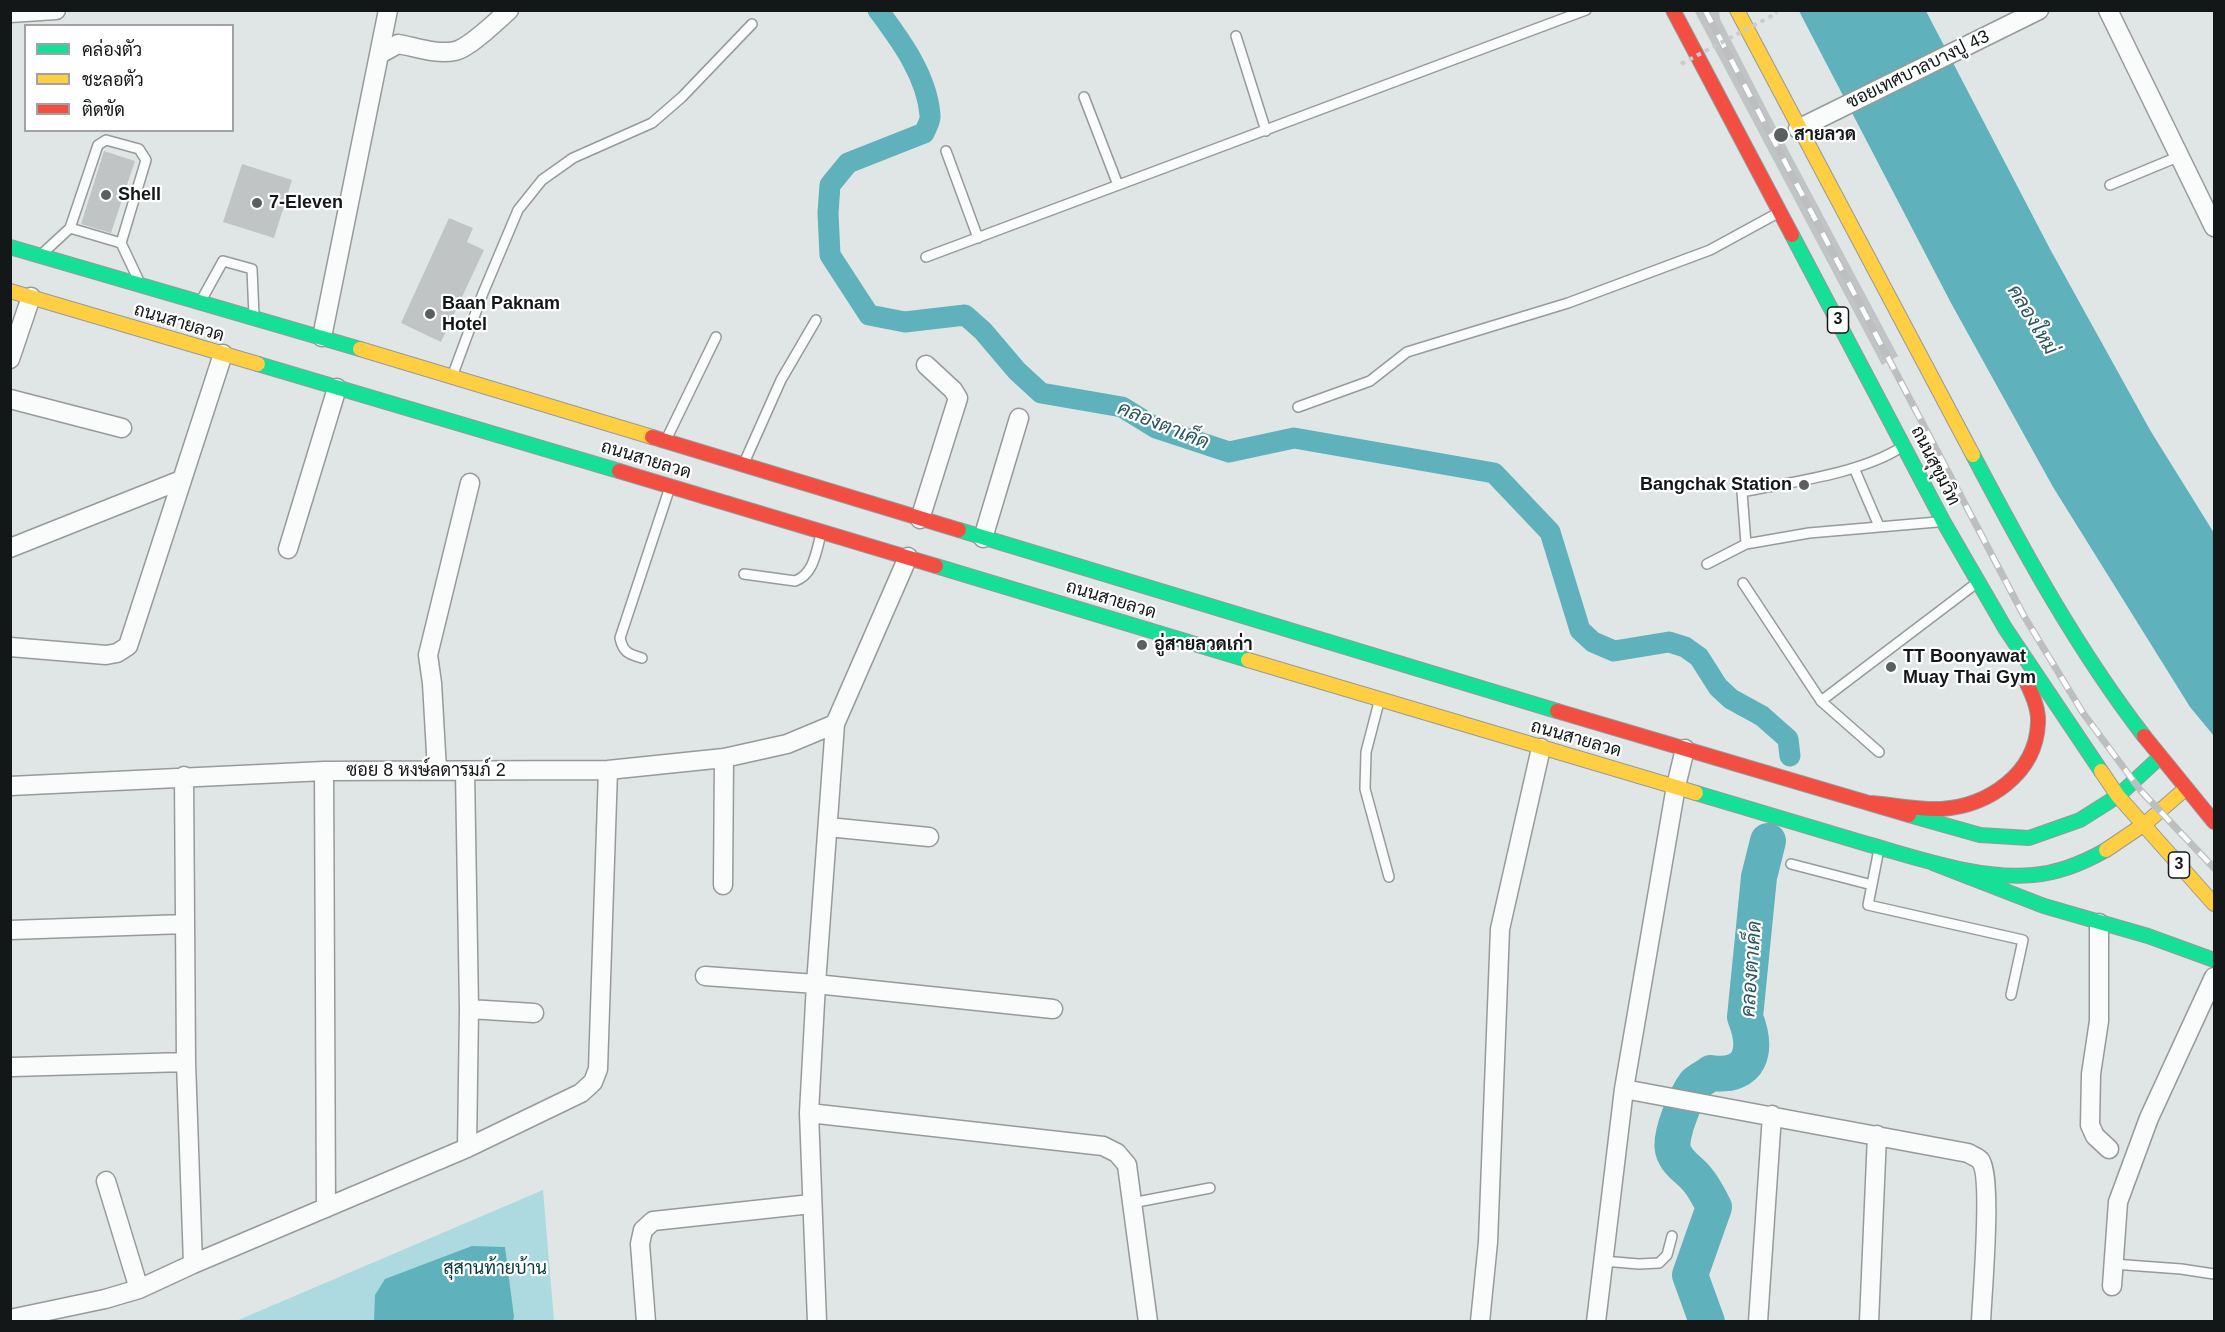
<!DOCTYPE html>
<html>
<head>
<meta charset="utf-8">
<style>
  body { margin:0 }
  #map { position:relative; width:2225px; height:1332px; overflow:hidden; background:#e0e6e6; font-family:Helvetica,Sarabun,sans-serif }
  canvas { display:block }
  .frame { position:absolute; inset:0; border:12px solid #141718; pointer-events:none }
  .legend { position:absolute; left:24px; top:24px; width:210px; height:108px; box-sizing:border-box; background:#fff; border:2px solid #a1a2a3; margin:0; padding:8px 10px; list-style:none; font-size:18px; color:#141718 }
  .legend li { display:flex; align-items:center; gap:12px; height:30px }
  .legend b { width:30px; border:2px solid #a1a2a3 }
</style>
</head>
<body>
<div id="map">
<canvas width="2225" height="1332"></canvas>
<div class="frame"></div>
<ul class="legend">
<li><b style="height:8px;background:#16e098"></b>คล่องตัว</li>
<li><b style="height:8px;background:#ffcf43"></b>ชะลอตัว</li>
<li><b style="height:8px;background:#f24e42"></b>ติดขัด</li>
</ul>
</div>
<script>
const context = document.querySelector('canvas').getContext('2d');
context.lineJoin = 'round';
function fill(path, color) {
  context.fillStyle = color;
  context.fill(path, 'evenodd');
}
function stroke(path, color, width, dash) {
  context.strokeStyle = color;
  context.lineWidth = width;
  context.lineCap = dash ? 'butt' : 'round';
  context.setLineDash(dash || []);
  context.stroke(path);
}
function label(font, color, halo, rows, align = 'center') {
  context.font = font + ' Helvetica,Sarabun,sans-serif';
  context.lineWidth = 4.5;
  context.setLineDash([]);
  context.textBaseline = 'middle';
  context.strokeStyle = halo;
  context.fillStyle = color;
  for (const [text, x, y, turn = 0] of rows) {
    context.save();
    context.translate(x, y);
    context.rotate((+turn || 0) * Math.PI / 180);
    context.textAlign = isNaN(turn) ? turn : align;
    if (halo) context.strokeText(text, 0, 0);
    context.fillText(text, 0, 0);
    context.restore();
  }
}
fill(new Path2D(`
  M543,1190L554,1321H236Z`), '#acdae0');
fill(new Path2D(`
  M1799,11H1926L2050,249L2150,430L2214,533V736L2190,707L2053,487L1951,303Z
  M472,1246L505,1247L514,1317L513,1321H374L375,1295L385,1279Z`), '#5fb1bb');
stroke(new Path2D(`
  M878,10C901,41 927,76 930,115C931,121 926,128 924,133L848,163L830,185L828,213L830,255L869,315L905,322L965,315L983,331L1017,371L1041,393L1122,407L1156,428L1229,452L1294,438L1494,473L1550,532L1580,630L1593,642L1614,651L1669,642L1685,647L1699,657L1718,687L1731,699L1762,716L1788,739L1790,756`), '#5fb1bb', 21);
stroke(new Path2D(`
  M1707,1322L1690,1275L1714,1207C1709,1197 1704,1187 1697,1179C1689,1169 1677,1164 1673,1150C1669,1136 1686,1096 1695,1084C1699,1080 1706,1077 1711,1073C1752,1078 1758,1050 1745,1017L1759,877L1768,841`), '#5fb1bb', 36);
fill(new Path2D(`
  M1694,10H1719L1720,19L1770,116L1898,356L1882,365Z
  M104,151L135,161L111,233L81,224Z
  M242,164L292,180L274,238L223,222Z
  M449,218L473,228L467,242L484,250L441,342L401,323Z`), '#c0c4c4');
const lane = new Path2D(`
  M1236,36L1266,131
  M1084,97L1118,185
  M946,151L978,238
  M2110,185L2180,156
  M70,228L121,243
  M43,253L70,228L98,145L106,140L139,149L146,160L121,243L138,279
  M926,257L1586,10
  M202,299L223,261L252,269L254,316
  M453,374L483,293L518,210L542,180L573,158L652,123L682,97L752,24
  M1298,407L1370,381L1407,352L1568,303L1710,250L1776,214
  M666,440L716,337
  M1900,448C1859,474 1790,482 1742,492L1746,544L1809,533L1937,522
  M744,463L781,380L816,320
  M1854,468L1879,526
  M1707,564L1746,544
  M744,574L795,581C814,574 816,552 821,534
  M1743,583L1821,701L1879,752
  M642,658C628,654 623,652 620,638L670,487
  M1821,701L1974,585
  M1379,702L1366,752L1365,789L1389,877
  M1879,849L1868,905L2023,940L2011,995
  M1791,864L1872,885
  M1132,1203L1210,1188
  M1603,1261L1639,1264L1659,1263L1667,1255L1672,1236
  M2113,1264L2181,1269L2214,1274`);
const street = new Path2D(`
  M2108,10L2214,227
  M10,13L56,10
  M380,54L398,44C416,47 436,55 455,51C469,48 497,21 509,10
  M1798,129L2039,10
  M322,337L388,10
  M10,359L31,297
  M10,399L122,428
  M920,519L958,398L953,390L926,365
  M983,538L1019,418
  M10,548L181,480
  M288,549L337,388
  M10,647L106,655L117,653L128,646L223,354
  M437,770L432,683L428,655L470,483
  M324,771L326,1208
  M465,771L469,1009L467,1148
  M184,776L186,1062L193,1264
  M10,786L324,771L608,770L724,758L787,744L835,724
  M828,827L929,837
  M723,885L724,758
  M2099,923V1021L2091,1074L2090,1125L2095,1136L2109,1149
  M10,930L185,924
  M705,976L816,984L1053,1009
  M469,1009L534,1013
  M12,1067L186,1062
  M1624,1089L1968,1153C1971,1155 1977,1157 1980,1160C1993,1175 1982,1296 1981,1322
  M809,1113L1103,1146L1117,1153L1127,1165L1148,1322
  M106,1181L139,1289
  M2112,1286L2118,1202L2149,1118L2214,977
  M10,1319L105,1299L139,1289L193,1264L467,1148L581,1093L593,1082L598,1069L608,770
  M646,1322L640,1244L643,1230L653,1221L811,1204
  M817,1322L809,1113L816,984L835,724L908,557
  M1480,1322L1488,1242L1500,929L1541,748
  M1596,1322L1624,1089L1676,786L1685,749
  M1758,1322L1772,1115
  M1869,1322L1877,1135`);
const fast = new Path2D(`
  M1792,235L1943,521L2005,628L2101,771
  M10,247L360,349
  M258,364L619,471
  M1973,455C2024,552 2077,649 2144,736
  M959,530L1557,711
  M936,566L1248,660
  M1696,793C1753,810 1810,827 1867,844C1918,858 1979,880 2033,875C2059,873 2083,863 2106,850
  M1909,815L1980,835L2029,838L2080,820L2118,796L2160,757
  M1933,863L2044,906L2148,936L2214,960`);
const slow = new Path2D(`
  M1737,10L1973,455
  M10,291L258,364
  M360,349L652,437
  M1248,660L1696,793
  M2101,771L2118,796L2214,904
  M2106,850L2146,823L2185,789`);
const jam = new Path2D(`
  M1673,10L1792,235
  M652,437L959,530
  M619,471L936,566
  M1557,711L1909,815
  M2144,736L2214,822
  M1872,803C1895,805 1918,810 1941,809C1988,806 2036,774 2038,723C2039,708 2031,692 2025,679`);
stroke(lane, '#969a9b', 12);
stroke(street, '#969a9b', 21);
stroke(fast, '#969a9b', 16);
stroke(slow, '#969a9b', 16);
stroke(jam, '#969a9b', 16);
stroke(new Path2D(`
  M1775,10L1777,13`), '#cacccc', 4, [4.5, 4.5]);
stroke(lane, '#fafbfb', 9);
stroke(street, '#fafbfb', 18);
stroke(fast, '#16e098', 14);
stroke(slow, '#ffcf43', 14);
stroke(jam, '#f24e42', 14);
const rail = new Path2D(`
  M1705,10L2024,616L2083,713L2141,791L2214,868`);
stroke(rail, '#bdbfbf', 7);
stroke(rail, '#fff', 4.5, [14]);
stroke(new Path2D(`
  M1681,64L1777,13`), '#cacccc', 4, [4.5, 4.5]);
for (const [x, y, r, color] of [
  [1781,135,8,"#5b5f60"],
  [106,195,6,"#5b5f60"],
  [257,203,6,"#5b5f60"],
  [430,314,6,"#5b5f60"],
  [1804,485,6,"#5b5f60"],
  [1142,645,6,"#5b5f60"],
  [1891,667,6,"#5b5f60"]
]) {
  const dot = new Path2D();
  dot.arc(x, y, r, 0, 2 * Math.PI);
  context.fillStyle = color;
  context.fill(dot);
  stroke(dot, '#fff', 2);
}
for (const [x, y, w] of [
  [1838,320,21],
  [2179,865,21]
]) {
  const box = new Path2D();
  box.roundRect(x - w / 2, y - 13, w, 26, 4.5);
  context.fillStyle = '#fff';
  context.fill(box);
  stroke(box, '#141718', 1.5);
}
label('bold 16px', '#141718', null, [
  ["3",1838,320],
  ["3",2179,865]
]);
label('18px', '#141718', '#fff', [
  ["ซอยเทศบาลบางปู 43",1918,70,-26],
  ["ถนนสายลวด",179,323,17],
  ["ถนนสายลวด",646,460,17],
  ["ถนนสุขุมวิท",1935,466,63],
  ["ถนนสายลวด",1111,600,17],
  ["ถนนสายลวด",1576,739,16],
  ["ซอย 8 หงษ์ลดารมภ์ 2",426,771]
]);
label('bold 18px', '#141718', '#fff', [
  ["สายลวด",1794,135],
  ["Shell",118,195],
  ["7-Eleven",269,203],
  ["Baan Paknam",442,304],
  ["Hotel",442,325],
  ["Bangchak Station",1792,485,"right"],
  ["อู่สายลวดเก่า",1154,645],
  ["TT Boonyawat",1903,657],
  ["Muay Thai Gym",1903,678]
], 'left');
label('18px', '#05393f', '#fff', [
  ["สุสานท้ายบ้าน",495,1269]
]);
label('italic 20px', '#28565d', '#fff', [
  ["คลองใหม่",2032,320,59],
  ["คลองตาเค็ด",1163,426,22],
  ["คลองตาเค็ด",1752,969,-86]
]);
</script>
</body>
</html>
